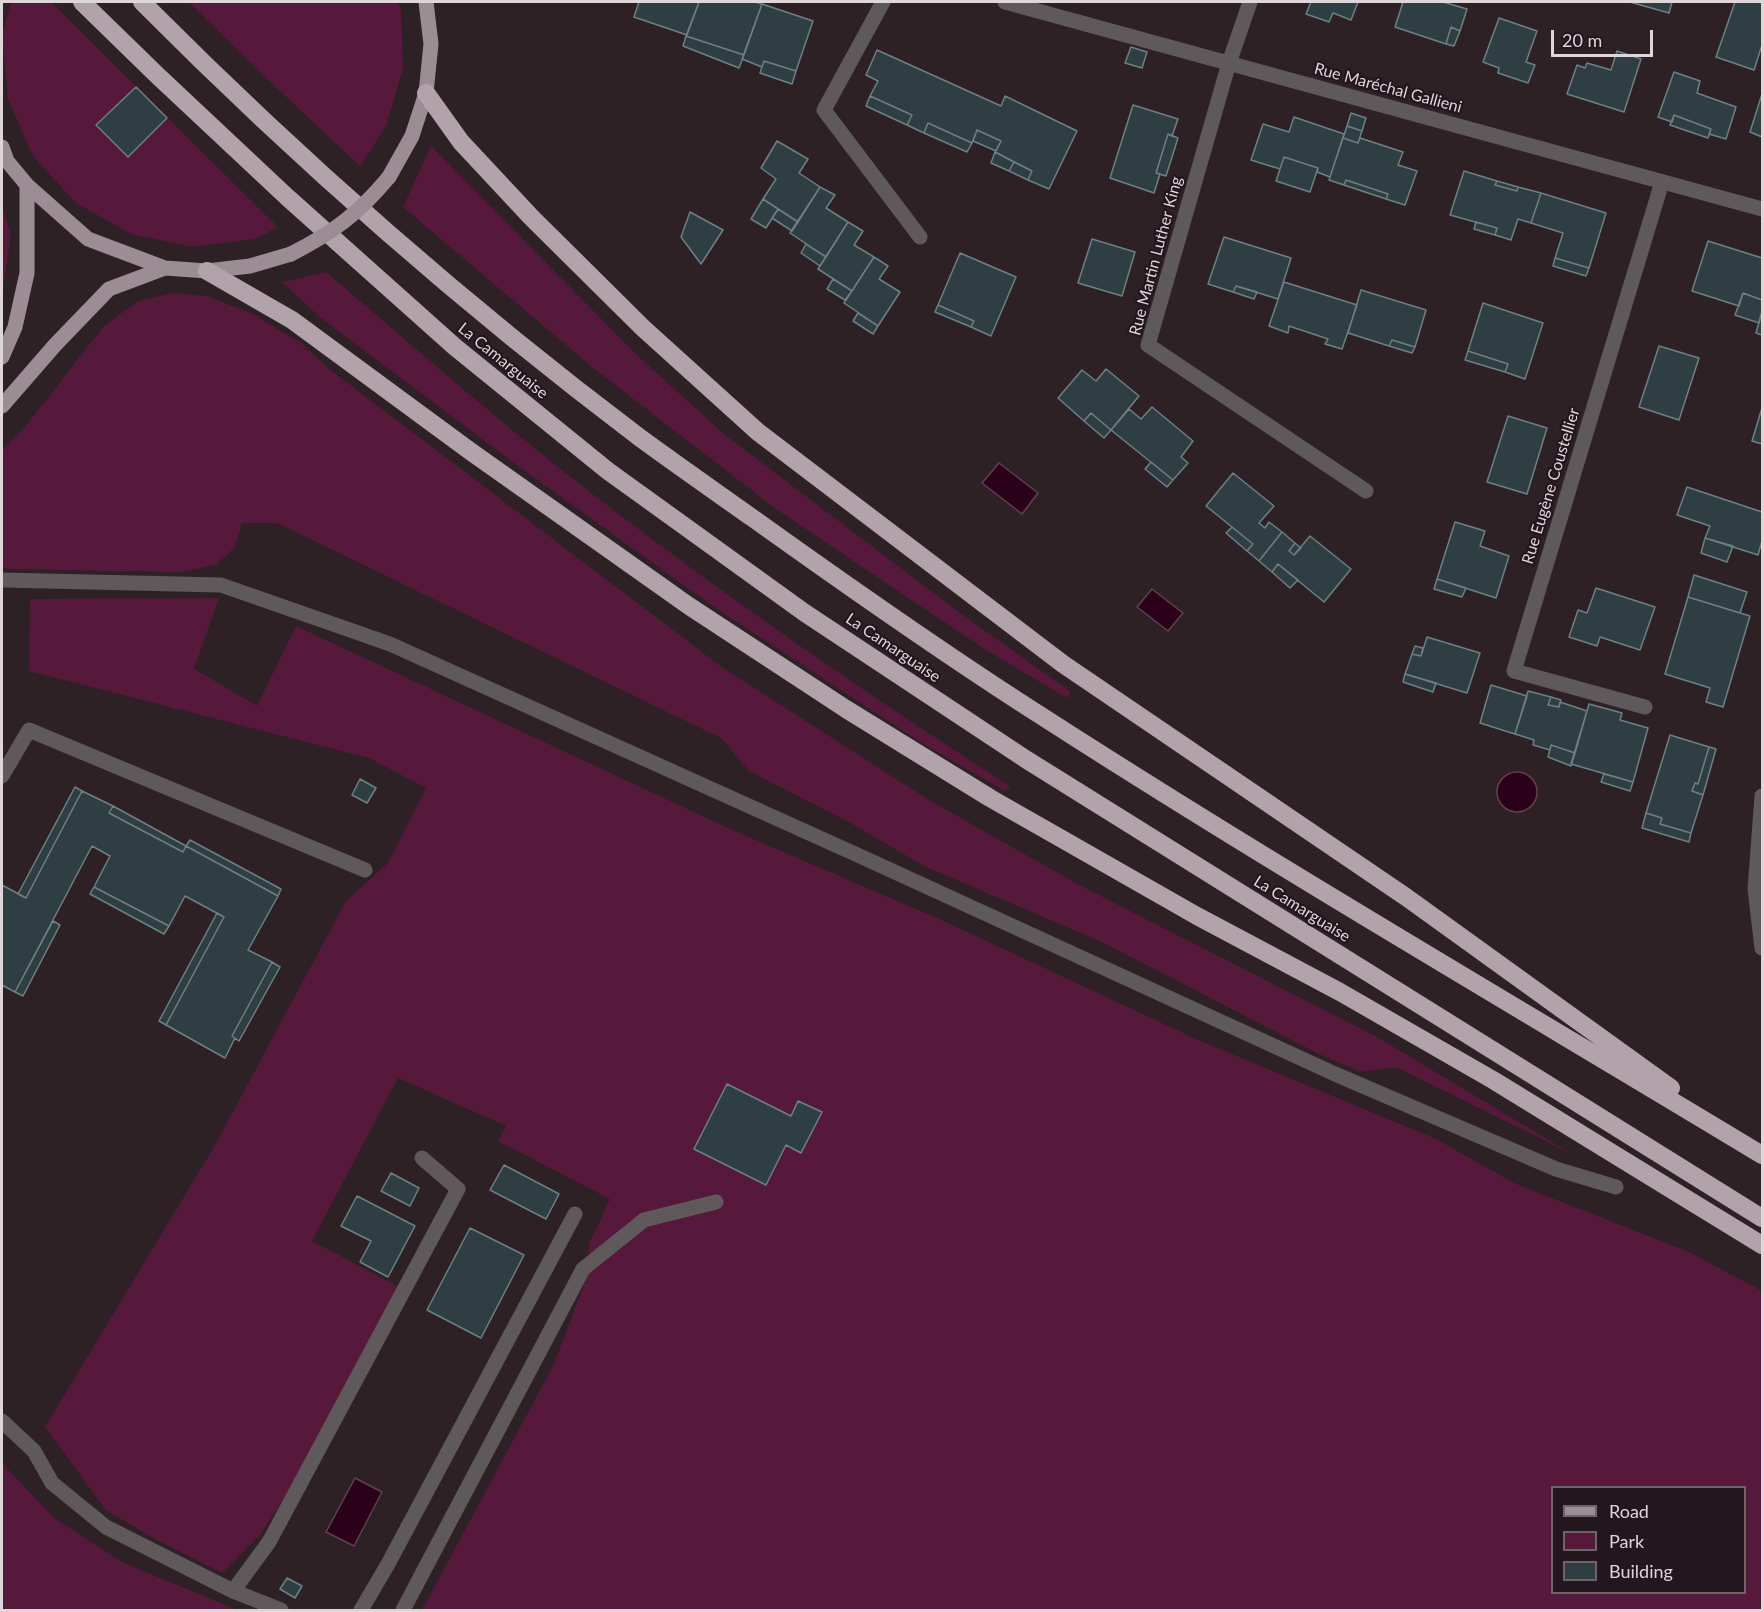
<!DOCTYPE html>
<html>
<head>
<meta charset="utf-8">
<style>
  body { margin:0 }
  #map { position:relative; width:1764px; height:1612px; overflow:hidden; background:#2d2126; font-family:Lato,sans-serif }
  canvas { display:block }
  .frame { position:absolute; inset:0; border:3px solid #ded6d9; pointer-events:none }
  .legend { position:absolute; left:1551px; top:1486px; width:195px; height:108px; box-sizing:border-box; background:#23171d; border:2px solid #6e6368; margin:0; padding:8px 10px; list-style:none; font-size:18px; color:#ded6d9 }
  .legend li { display:flex; align-items:center; gap:12px; height:30px }
  .legend b { width:30px; border:2px solid #6e6368 }
  .scale { position:absolute; left:1551px; top:30px; width:102px; height:27px; box-sizing:border-box; border:3px solid #ded6d9; border-top:0; padding-left:8px; font-size:18px; line-height:21px; white-space:nowrap; color:#ded6d9; -webkit-text-stroke:4px #23171d; paint-order:stroke }
</style>
</head>
<body>
<div id="map">
<canvas width="1764" height="1612"></canvas>
<div class="frame"></div>
<ul class="legend">
<li><b style="height:8px;background:#9b8d93"></b>Road</li>
<li><b style="height:16px;background:#56193b"></b>Park</li>
<li><b style="height:16px;background:#2f3e43"></b>Building</li>
</ul>
<div class="scale">20 m</div>
</div>
<script>
const context = document.querySelector('canvas').getContext('2d');
context.lineJoin = 'round';
function fill(path, color) {
  context.fillStyle = color;
  context.fill(path, 'evenodd');
}
function stroke(path, color, width, dash) {
  context.strokeStyle = color;
  context.lineWidth = width;
  context.lineCap = dash ? 'butt' : 'round';
  context.setLineDash(dash || []);
  context.stroke(path);
}
function label(font, color, halo, rows, align = 'center') {
  context.font = font + ' Lato,sans-serif';
  context.lineWidth = 4.5;
  context.setLineDash([]);
  context.textBaseline = 'middle';
  context.strokeStyle = halo;
  context.fillStyle = color;
  for (const [text, x, y, turn = 0] of rows) {
    context.save();
    context.translate(x, y);
    context.rotate((+turn || 0) * Math.PI / 180);
    context.textAlign = isNaN(turn) ? turn : align;
    if (halo) context.strokeText(text, 0, 0);
    context.fillText(text, 0, 0);
    context.restore();
  }
}
fill(new Path2D(`
  M11,2H51L278,227L255,239L192,247L131,234L76,203L33,156L8,99L2,35Z
  M189,2H398L401,10L403,69L386,126L360,166L267,79Z
  M431,146L637,355L725,435L963,615L1071,692L1067,698L986,650L776,509L592,367L403,207Z
  M2,208L11,234L2,296Z
  M326,272C420,352 513,434 612,509C741,607 874,699 1011,787L1005,791L922,743L717,609L514,463L321,318L282,282Z
  M173,293L207,296L251,313L301,343L328,368L723,668L929,800L1081,886L1379,1038L1572,1154L1396,1067L1361,1072L1317,1053L1104,943L926,867L847,821L749,771L721,738L277,523H242L235,547L216,565L181,572L9,569L2,567V450L25,427L104,326L138,301Z
  M219,598L194,669L257,706L296,626L728,828L946,922L1198,1040L1436,1139L1516,1184L1689,1252L1762,1291V1610H422L554,1364L588,1274L589,1244L610,1199L498,1141L506,1126L398,1078L312,1241L399,1287L295,1482L260,1535L222,1573L155,1539L106,1510L45,1427L214,1147L346,901L388,863L426,788L369,758L29,671L30,599ZM1552,1488H1744V1592H1552Z
  M2,1463L53,1517L120,1561L237,1610H2Z`), '#56193b');
const water = new Path2D(`
  M999,463L1038,493L1022,514L982,483Z
  M1152,589L1183,613L1168,631L1137,607Z
  M1497 792a20 20 0 1 1 40 0a20 20 0 1 1-40 0Z
  M355,1478L382,1492L354,1546L326,1532Z`);
fill(water, '#2b0119');
stroke(water, '#614153', 1.5);
const building = new Path2D(`
  M639,2H699L687,35L634,17Z
  M699,2H755L762,4L744,55L686,36Z
  M1311,2H1358L1351,20L1333,13L1329,22L1306,14Z
  M1403,2H1443L1467,9L1460,31L1451,27L1446,44L1395,27Z
  M1630,2H1672L1669,13Z
  M1735,2H1762V45L1754,70L1716,57Z
  M762,4L813,21L796,71L764,61L762,67L742,59Z
  M1499,18L1537,31L1526,62L1535,65L1528,83L1498,73L1499,68L1483,62Z
  M1451,27L1460,31L1454,46L1446,44Z
  M686,36L744,55L739,68L683,46Z
  M1131,47L1147,52L1142,68L1125,63Z
  M877,50L1001,106L1005,96L1077,131L1049,189L1028,180L1032,171L995,152L1001,141L977,130L972,143L928,123L924,133L907,125L912,115L870,96L878,81L866,75Z
  M1617,51L1641,59L1624,112L1567,94L1577,65L1585,68L1587,63L1611,70Z
  M764,61L796,71L792,84L760,73Z
  M1674,72L1700,81L1697,93L1736,107L1726,139L1709,134L1711,129L1674,115L1672,122L1658,117Z
  M136,87L167,118L128,157L96,125Z
  M1762,94V137L1750,132Z
  M870,96L912,115L907,125L866,106Z
  M1133,105L1178,119L1172,136L1168,134L1156,173L1160,174L1154,193L1110,178Z
  M1351,113L1366,118L1362,131L1347,126Z
  M1674,115L1711,129L1708,138L1670,125Z
  M1294,117L1344,134L1330,177L1317,172L1318,168L1284,157L1280,169L1251,160L1263,124L1289,132Z
  M928,123L972,143L967,152L924,133Z
  M1347,126L1362,131L1358,143L1343,138Z
  M977,130L1001,141L996,151L973,141Z
  M1168,134L1178,138L1166,176L1156,173Z
  M1343,138L1358,143L1360,138L1403,152L1398,165L1417,171L1405,205L1386,199L1388,194L1346,180L1344,185L1329,180Z
  M777,141L808,159L799,173L820,187L798,222L763,199L776,179L761,168Z
  M995,152L1014,162L1009,171L991,163Z
  M1284,157L1318,168L1310,192L1276,181Z
  M1014,162L1032,171L1028,180L1009,171Z
  M1464,171L1497,181L1495,185L1517,191L1518,187L1541,193L1531,223L1518,219L1511,240L1495,235L1497,228L1450,215Z
  M1346,180L1388,194L1386,199L1344,185Z
  M1497,181L1518,187L1517,191L1495,185Z
  M820,187L835,195L826,208L848,222L826,257L790,233Z
  M1541,193L1606,213L1589,268L1555,258L1563,233L1531,223Z
  M763,199L778,209L766,228L751,219Z
  M778,209L798,222L792,231L772,218Z
  M690,212L723,230L701,264L681,237Z
  M848,222L863,231L854,245L874,257L852,291L818,269Z
  M1476,222L1497,228L1495,235L1474,229Z
  M1224,237L1291,258L1278,299L1236,286L1233,292L1208,284Z
  M1092,239L1135,252L1122,296L1078,283Z
  M1708,241L1762,258V300L1743,293L1739,306L1692,291Z
  M806,244L826,257L820,266L801,253Z
  M960,253L1016,277L991,336L971,327L974,321L938,305Z
  M874,257L888,266L879,279L900,292L878,326L844,303Z
  M1555,258L1589,268L1586,276L1553,266Z
  M833,279L852,291L845,300L827,289Z
  M1284,282L1357,305L1342,349L1325,344L1328,339L1289,326L1288,333L1269,326Z
  M1236,286L1257,292L1254,299L1233,292Z
  M1361,290L1426,310L1415,347L1392,340L1389,346L1348,333Z
  M1743,293L1762,300V311L1759,323L1735,315Z
  M1483,303L1543,323L1525,379L1505,372L1508,364L1468,351Z
  M938,305L974,321L971,327L935,312Z
  M1762,311V335L1756,333Z
  M858,313L878,326L873,334L853,321Z
  M1392,340L1415,347L1412,353L1389,346Z
  M1659,346L1699,358L1679,420L1639,407Z
  M1468,351L1508,364L1505,372L1465,360Z
  M1106,369L1139,396L1111,430L1091,413L1084,421L1058,398L1082,370L1096,381Z
  M1152,407L1193,441L1181,457L1188,463L1173,480L1111,430L1129,409L1141,419Z
  M1762,408V444L1752,441Z
  M1091,413L1111,430L1104,438L1084,421Z
  M1508,416L1547,428L1527,494L1487,482Z
  M1151,462L1173,480L1167,487L1145,469Z
  M1233,473L1274,506L1259,523L1265,528L1269,522L1282,532L1259,561L1247,551L1253,544L1206,506Z
  M1687,487L1762,512V541L1758,555L1705,538L1710,526L1677,515Z
  M1455,522L1485,531L1480,546L1509,556L1496,598L1437,579Z
  M1232,527L1253,544L1247,551L1226,533Z
  M1282,532L1295,543L1289,551L1294,555L1310,536L1351,569L1324,602L1278,564L1272,572L1259,561Z
  M1705,538L1733,546L1727,562L1701,553Z
  M1295,543L1301,548L1294,555L1289,551Z
  M1278,564L1298,580L1290,588L1272,572Z
  M1694,575L1747,592L1740,613L1688,597Z
  M1437,579L1466,588L1462,597L1434,589Z
  M1596,588L1655,607L1640,650L1600,637L1597,646L1569,637L1578,610L1587,613Z
  M1688,597L1750,616L1723,707L1706,702L1710,688L1665,674Z
  M1427,637L1480,653L1467,693L1405,674L1412,654L1421,656Z
  M1415,646L1423,648L1421,656L1412,654Z
  M1405,674L1436,683L1433,692L1403,682Z
  M1491,685L1527,696L1515,734L1480,723Z
  M1528,691L1551,697L1548,705L1559,707L1560,702L1587,711L1575,753L1551,745L1550,750L1533,745L1534,740L1515,734Z
  M1551,697L1561,700L1559,707L1548,705Z
  M1589,704L1622,713L1620,720L1648,728L1633,782L1571,764Z
  M1670,735L1709,747L1698,784L1695,783L1692,791L1703,795L1691,833L1660,824L1662,818L1646,813Z
  M1551,745L1575,753L1571,766L1548,757Z
  M1709,747L1716,749L1703,795L1692,791L1695,783L1698,784Z
  M1604,774L1633,782L1630,791L1601,782Z
  M360,779L376,788L367,803L352,795Z
  M75,787L82,791L26,898L18,894Z
  M82,791L113,806L109,813L183,852L186,846L278,896L248,950L272,962L232,1036L235,1038L225,1058L166,1025L224,917L185,896L169,926L94,887L110,856L92,846L15,992L2,985V885L26,898Z
  M113,806L186,846L183,852L109,813Z
  M1646,813L1662,818L1660,824L1691,833L1689,842L1642,828Z
  M190,840L281,889L278,896L186,846Z
  M94,887L169,926L164,934L90,894Z
  M217,913L224,917L166,1025L159,1021Z
  M53,921L60,925L23,996L15,992Z
  M272,962L280,967L239,1041L232,1036Z
  M727,1084L791,1116L798,1101L822,1112L801,1153L786,1145L766,1185L694,1149Z
  M504,1165L559,1194L546,1219L490,1190Z
  M391,1173L419,1188L410,1206L381,1191Z
  M357,1196L415,1226L388,1277L360,1262L371,1241L341,1226Z
  M470,1228L524,1255L481,1338L427,1310Z
  M287,1578L302,1586L295,1598L280,1589Z`);
fill(building, '#2f3e43');
stroke(building, '#6e8085', 1.5);
stroke(new Path2D(`
  M883,2L824,110L920,237
  M1005,2L1762,209
  M1250,2L1229,63L1148,345L1366,491
  M2,580L221,585L390,644L862,857L1335,1074L1556,1169L1616,1187
  M1645,707L1514,671L1662,182
  M2,776L29,730L365,870
  M1762,796L1755,889L1762,948
  M2,1421L34,1451L52,1483L106,1527L233,1591L281,1610
  M233,1591L269,1542L458,1189L422,1158
  M361,1610L388,1564L575,1214
  M403,1610L583,1269L644,1220L716,1202`), '#60595c', 15);
stroke(new Path2D(`
  M2,147L7,161L27,185L88,239L165,268L207,271L250,266L291,254
  M389,177L412,136L426,93L431,44L426,2
  M2,357L15,327L27,273V185
  M2,406L55,345L109,289L165,268`), '#9b8d93', 15);
stroke(new Path2D(`
  M82,2L158,76L287,197L455,347L608,471L805,613L1027,760L1762,1218
  M142,2C297,158 464,305 639,437C677,465 716,492 754,519C849,587 944,654 1043,717C1279,869 1522,1010 1762,1155
  M426,93L461,142L531,217L643,328L758,432L1063,664L1406,897L1671,1088
  M207,271L292,320L470,451L689,606L846,709L990,798L1197,916L1340,992L1493,1080L1762,1245`), '#b2a2a9', 18);
stroke(new Path2D(`
  M291,254C334,232 358,214 389,177`), '#9b8d93', 15);
label('16px', '#ded6d9', '#23171d', [
  ["Rue Maréchal Gallieni",1388,88,15],
  ["Rue Martin Luther King",1156,256,-75],
  ["La Camarguaise",503,361,39],
  ["Rue Eugène Coustellier",1551,486,-73],
  ["La Camarguaise",893,648,34],
  ["La Camarguaise",1302,909,32]
]);
</script>
</body>
</html>
